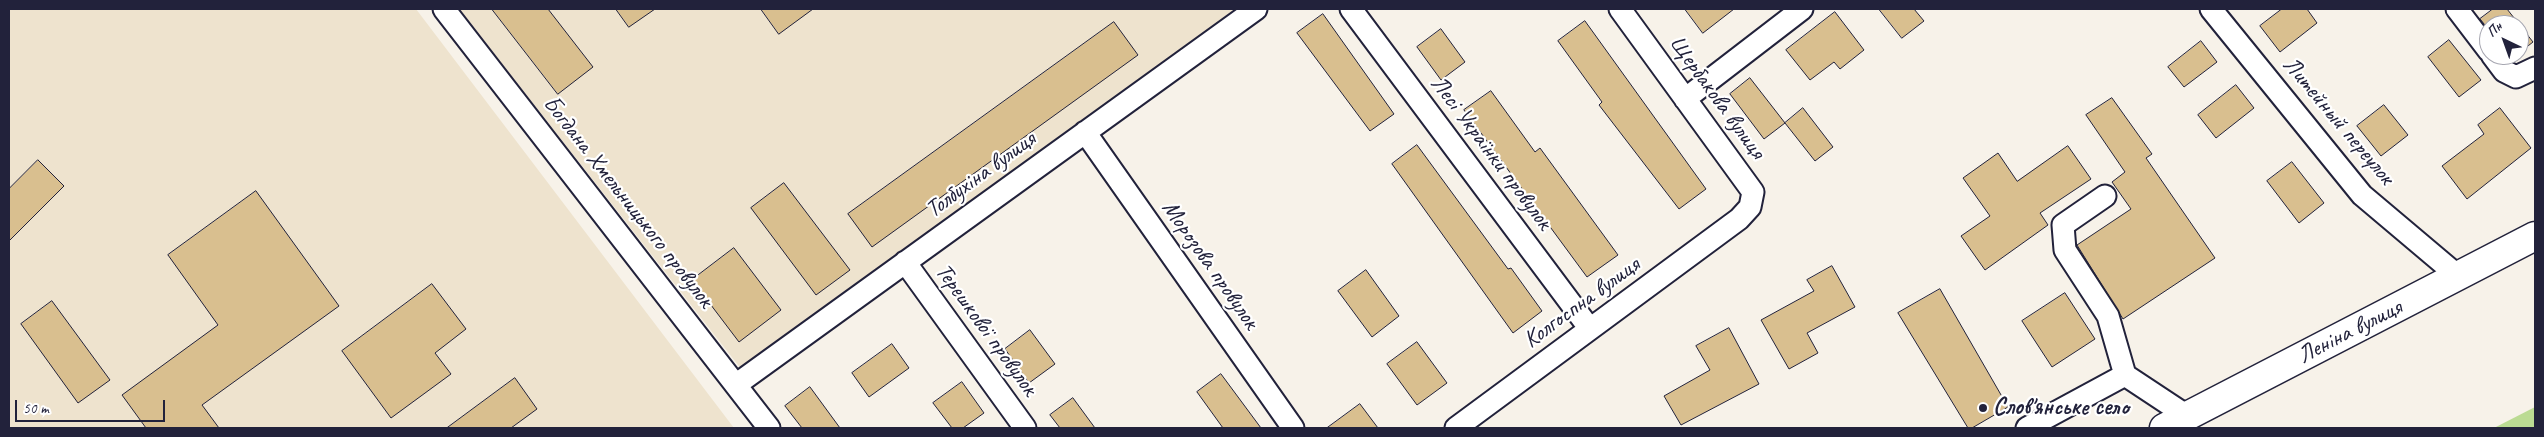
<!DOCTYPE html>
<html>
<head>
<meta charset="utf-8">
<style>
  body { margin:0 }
  #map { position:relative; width:2544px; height:437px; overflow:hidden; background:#f7f2e9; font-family:Caveat,sans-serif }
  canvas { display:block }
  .frame { position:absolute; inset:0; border:10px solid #22223b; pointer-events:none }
  .north { position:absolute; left:2479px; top:15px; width:50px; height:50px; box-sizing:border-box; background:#fff; border:1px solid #a7a7b1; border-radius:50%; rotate:318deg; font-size:14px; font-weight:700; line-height:20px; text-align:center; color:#22223b }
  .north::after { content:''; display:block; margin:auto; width:18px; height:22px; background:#22223b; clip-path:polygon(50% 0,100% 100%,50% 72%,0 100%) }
  .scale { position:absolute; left:15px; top:400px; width:150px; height:22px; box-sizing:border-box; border:2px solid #22223b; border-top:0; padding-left:6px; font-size:15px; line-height:18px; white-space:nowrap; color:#22223b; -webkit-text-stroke:4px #fff; paint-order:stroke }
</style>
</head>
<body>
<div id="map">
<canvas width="2544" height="437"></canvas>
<div class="frame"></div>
<div class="north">Пн</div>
<div class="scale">50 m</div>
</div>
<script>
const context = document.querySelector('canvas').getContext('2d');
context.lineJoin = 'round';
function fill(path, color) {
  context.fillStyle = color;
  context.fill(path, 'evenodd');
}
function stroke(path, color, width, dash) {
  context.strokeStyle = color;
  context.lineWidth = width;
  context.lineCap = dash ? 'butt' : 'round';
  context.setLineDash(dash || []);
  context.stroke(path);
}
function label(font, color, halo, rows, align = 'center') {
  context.font = font + ' Caveat,sans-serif';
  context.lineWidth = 4.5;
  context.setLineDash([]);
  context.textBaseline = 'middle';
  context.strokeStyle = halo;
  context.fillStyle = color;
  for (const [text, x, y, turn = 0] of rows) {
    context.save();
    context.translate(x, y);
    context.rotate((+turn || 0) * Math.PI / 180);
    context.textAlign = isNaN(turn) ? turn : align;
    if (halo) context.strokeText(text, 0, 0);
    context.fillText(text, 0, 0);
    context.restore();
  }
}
fill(new Path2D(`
  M9,9H416L734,428H9Z
  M459,9H1244L742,370Z`), '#eee3ce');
fill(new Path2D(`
  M2535,407V428H2494Z`), '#bbdb93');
const building = new Path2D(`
  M492,9H548L593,67L558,94Z
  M616,9H655L629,27Z
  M761,9H813L779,34Z
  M1685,9H1734L1703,33Z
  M1879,9H1914L1924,21L1902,38Z
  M2282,9H2307L2317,23L2280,52L2260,26Z
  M2493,9H2507L2533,42L2519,53V25H2489V30L2480,19Z
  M1835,12L1864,50L1840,69L1834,62L1810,80L1786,50Z
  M1323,14L1394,114L1370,131L1297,33Z
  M1585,21L1706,189L1679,209L1599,105L1602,102L1558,41Z
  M1114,22L1138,55L872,247L848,214Z
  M1441,29L1465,62L1441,80L1417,47Z
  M2449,40L2481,80L2459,97L2428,57Z
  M2201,41L2217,62L2184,87L2168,67Z
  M1750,78L1785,123L1764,139L1730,94Z
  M2236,85L2254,108L2216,138L2198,115Z
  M1491,91L1535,152L1540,148L1618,255L1587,277L1464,110Z
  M2112,98L2152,154L2146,158L2215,258L2123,319L2077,245L2131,209L2112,182L2125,172L2086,115Z
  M2384,105L2408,135L2381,156L2357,126Z
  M1803,108L1833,147L1815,161L1785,123Z
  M2500,108L2531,148L2467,199L2442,166L2484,134L2478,125Z
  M1417,145L1508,269L1511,268L1542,311L1513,333L1392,164Z
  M2068,146L2091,179L2040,213L2048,225L1985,270L1961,236L1990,216L1963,178L1998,153L2017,181Z
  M38,160L64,186L9,241V189Z
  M2292,162L2324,203L2299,223L2267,181Z
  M784,183L850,270L816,295L751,208Z
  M256,191L339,306L202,405L219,428H146L122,395L218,325L168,255Z
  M734,248L781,310L739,342L692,280Z
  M1832,266L1855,307L1807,333L1818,353L1789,369L1761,320L1814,291L1807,280Z
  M1366,270L1399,316L1372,337L1338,291Z
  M432,284L466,329L435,353L451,374L391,418L342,351Z
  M1940,289L2008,407L1972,428H1968L1898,313Z
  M2065,293L2095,339L2052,367L2022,321Z
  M52,301L110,380L78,403L21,324Z
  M1729,328L1759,384L1681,425L1664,396L1710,370L1696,346Z
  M1030,330L1055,364L1029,383L1005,349Z
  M1417,342L1447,383L1417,405L1387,364Z
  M892,344L909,368L869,397L852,373Z
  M1221,374L1261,428H1223L1197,392Z
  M515,378L537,409L511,428H447Z
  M962,382L984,413L963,428H952L933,403Z
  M810,387L840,428H802L785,406Z
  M1073,398L1095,428H1060L1050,415Z
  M1360,404L1378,428H1327Z`);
fill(building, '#d9bf8f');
stroke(building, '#22223b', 1);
const minor = new Path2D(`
  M444,9L769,428
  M1351,9L1590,329
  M2211,9L2362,195L2458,276
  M2457,9L2489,51
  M2492,55L2504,71L2516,77L2535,68
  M1685,99L1802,9
  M1085,132L1293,428
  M2105,196L2063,225L2065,250L2108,316L2125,375
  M905,262L1025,428
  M737,384L1256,9
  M1456,428L1739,219L1750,207L1753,192L1620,9
  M2027,428L2125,375L2187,416`);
const major = new Path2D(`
  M2164,428L2535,236`);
stroke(minor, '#22223b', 25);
stroke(major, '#22223b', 31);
stroke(minor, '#fff', 21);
stroke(major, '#fff', 28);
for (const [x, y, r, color] of [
  [1983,408,5,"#22223b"]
]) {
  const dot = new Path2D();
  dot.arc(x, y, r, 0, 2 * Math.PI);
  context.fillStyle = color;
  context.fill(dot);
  stroke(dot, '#fff', 2);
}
label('24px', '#22223b', '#fff', [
  ["Щербакова вулиця",1717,98,54],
  ["Литейный переулок",2338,121,50],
  ["Лесі Українки провулок",1491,153,53],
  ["Толбухіна вулиця",981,175,-36],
  ["Богдана Хмельницького провулок",628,202,52],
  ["Морозова провулок",1210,265,55],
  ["Колгоспна вулиця",1582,303,-36],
  ["Терешкової провулок",986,330,54],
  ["Леніна вулиця",2350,332,-27]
]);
label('bold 24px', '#22223b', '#fff', [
  ["Слов'янське село",1993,408]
], 'left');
</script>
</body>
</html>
